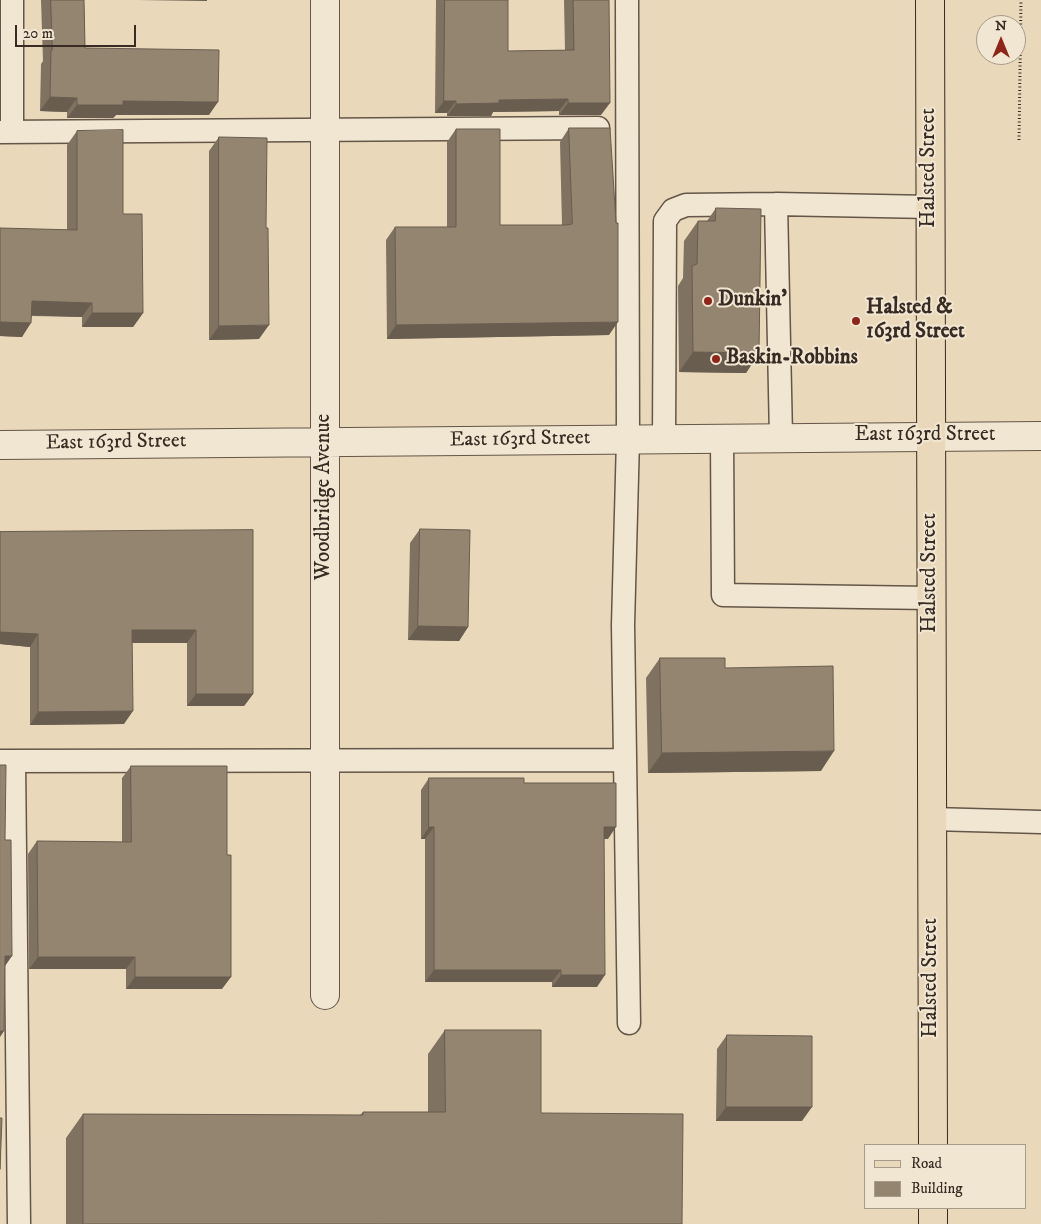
<!DOCTYPE html>
<html>
<head>
<meta charset="utf-8">
<style>
  body { margin:0 }
  #map { position:relative; width:1041px; height:1224px; overflow:hidden; background:#e9d8b9; font-family:"IM FELL DW Pica",serif }
  canvas { display:block }
  .legend { position:absolute; left:864px; top:1144px; width:162px; height:65px; box-sizing:border-box; background:#f1e6d2; border:1px solid #a79b8c; margin:0; padding:6px 9px; list-style:none; font-size:15px; color:#372b23 }
  .legend li { display:flex; align-items:center; gap:10px; height:25px }
  .legend b { width:25px; border:1px solid #a79b8c }
  .north { position:absolute; left:976px; top:15px; width:50px; height:50px; box-sizing:border-box; background:#f1e6d2; border:1px solid #a79b8c; border-radius:50%; rotate:0deg; font-size:14px; font-weight:700; line-height:20px; text-align:center; color:#372b23 }
  .north::after { content:''; display:block; margin:auto; width:18px; height:22px; background:#8f2418; clip-path:polygon(50% 0,100% 100%,50% 72%,0 100%) }
  .scale { position:absolute; left:15px; top:25px; width:121px; height:22px; box-sizing:border-box; border:2px solid #372b23; border-top:0; padding-left:6px; font-size:15px; line-height:18px; white-space:nowrap; color:#372b23; -webkit-text-stroke:4px #f1e6d2; paint-order:stroke }
</style>
</head>
<body>
<div id="map">
<canvas width="1041" height="1224"></canvas>
<ul class="legend">
<li><b style="height:6px;background:#e9d8b9"></b>Road</li>
<li><b style="height:14px;background:#948571"></b>Building</li>
</ul>
<div class="north">N</div>
<div class="scale">20 m</div>
</div>
<script>
const context = document.querySelector('canvas').getContext('2d');
context.lineJoin = 'round';
function stroke(path, color, width, dash) {
  context.strokeStyle = color;
  context.lineWidth = width;
  context.lineCap = dash ? 'butt' : 'round';
  context.setLineDash(dash || []);
  context.stroke(path);
}
function fill(path, color) {
  context.fillStyle = color;
  context.fill(path, 'evenodd');
}
function label(font, color, halo, rows, align = 'center') {
  context.font = font + ' "IM FELL DW Pica",serif';
  context.lineWidth = 4;
  context.setLineDash([]);
  context.textBaseline = 'middle';
  context.strokeStyle = halo;
  context.fillStyle = color;
  for (const [text, x, y, turn = 0] of rows) {
    context.save();
    context.translate(x, y);
    context.rotate((+turn || 0) * Math.PI / 180);
    context.textAlign = isNaN(turn) ? turn : align;
    if (halo) context.strokeText(text, 0, 0);
    context.fillText(text, 0, 0);
    context.restore();
  }
}
const lane = new Path2D(`
  M12,0V132
  M627,0L628,439L623,625L629,1023
  M0,132L598,128
  M781,437L776,204L930,207
  M722,438L723,595L931,598
  M664,439L665,221L673,210L686,205L776,204
  M0,761L625,760
  M14,761L19,1224
  M932,819L1041,822`);
const street = new Path2D(`
  M325,0V995
  M0,445L1041,436`);
const primary = new Path2D(`
  M930,0L933,1145
  M933,1208V1224`);
stroke(lane, '#645648', 25);
stroke(street, '#645648', 30);
stroke(primary, '#372b23', 30);
stroke(new Path2D(`
  M1019,140L1021,0`), '#372b23', 3, [1, 2.5]);
stroke(lane, '#f1e6d2', 22);
stroke(street, '#f1e6d2', 28);
stroke(primary, '#e9d8b9', 28);
fill(new Path2D(`
  M41,0H84L85,48L209,115H116L113,118H67V112L40,111L41,64L43,61Z
  M436,0H508V51L565,50L564,0H609L601,115H559V111L493,112L491,116H447V113H435Z
  M569,128L609,335L387,339L386,240L395,227H447V142L456,129L500,225H562L560,142Z
  M77,131L123,214L143,313L133,327H82V317L32,316L22,337L0,336V228L67,230V145Z
  M219,137L259,339L209,340V151Z
  M716,208L759,353L746,373L679,372L678,286L683,278L684,241L698,221H707Z
  M420,529L468,627L459,641L408,640L410,543Z
  M253,530V694L244,706H187V643H132L124,724L30,725V647L0,644V532Z
  M660,658L725,668L821,771L648,773L646,678Z
  M131,766L222,989H126V969H29L28,854L37,841L122,842V778Z
  M429,778L524,783L608,839H604L597,987H552V982H425V839H421V790Z
  M445,1030L541,1113L682,1224H66V1138L83,1114L360,1115L363,1112H428V1054Z
  M727,1035L802,1121H716L717,1049Z`), '#7f7261');
fill(new Path2D(`
  M138,0H207V1Z
  M50,97L77,98L67,112L40,111Z
  M568,99L559,111L493,112L491,116H447L456,104L499,100Z
  M123,101L218,102L209,115H116L113,118H67L77,105Z
  M444,101H456L447,113H435Z
  M568,103H610L601,115H559Z
  M32,301L92,303L82,317L22,315Z
  M92,313H143L133,327H82Z
  M0,322L31,323L22,337L0,336Z
  M618,322L609,335L387,339L396,325Z
  M269,325L259,339L209,340L219,326Z
  M693,352L759,353L746,373L679,372Z
  M418,626L468,627L459,641L408,640Z
  M132,630H196L187,643H123Z
  M0,632H8L38,634L30,647L0,644Z
  M196,694H253L244,706H187Z
  M133,711L124,724L30,725L38,712Z
  M834,751L821,771L648,773L662,753Z
  M429,827H434L425,839H421Z
  M604,827H616L608,839H596Z
  M5,956H12L3,969Z
  M38,957H135L126,969H29Z
  M434,970H561L552,982H425Z
  M561,975H605L597,987H552Z
  M135,977H231L222,989H126Z
  M0,1031H4L0,1037Z
  M726,1107H812L802,1121H716Z`), '#685d4f');
const building = new Path2D(`
  M51,0H84L85,48L219,50L218,102L123,101V105H77V98L50,97L51,50H52Z
  M445,0H508V51L574,50L573,0H609L610,103H568V99L499,100V103L456,104V101H444Z
  M569,128H610L616,223H618V322L396,325L395,227H456V129H500V225H567L572,224Z
  M123,130V214H142L143,313H92V303L32,301L31,323L0,322V228L77,230V131Z
  M219,137L267,138L266,228H268L269,325L219,326Z
  M716,208L761,209L759,353L693,352L692,266L697,264L698,221H715Z
  M420,529L470,530L468,627L418,626Z
  M253,530V694H196V630H132L133,711L38,712V634L0,632V532Z
  M660,658H725V668L833,666L834,751L662,753Z
  M0,765H6L5,840H11L12,956H5L4,1031H0Z
  M131,766H227V855H231V977H135V957H38L37,841L131,842Z
  M429,778H524V783H616V827H604L605,975H561V970H434V827H429Z
  M445,1030H541V1113L683,1114L682,1224H83V1114L363,1115V1112H445Z
  M727,1035L812,1036V1107H726Z
  M0,1118H2L0,1169Z`);
fill(building, '#948571');
stroke(building, '#685d4f', 1);
for (const [x, y, r, color] of [
  [708,301,5,"#8f2418"],
  [856,321,5,"#8f2418"],
  [716,359,5,"#8f2418"]
]) {
  const dot = new Path2D();
  dot.arc(x, y, r, 0, 2 * Math.PI);
  context.fillStyle = color;
  context.fill(dot);
  stroke(dot, '#f1e6d2', 2);
}
label('21px', '#372b23', '#f1e6d2', [
  ["Halsted Street",930,168,-90],
  ["East 163rd Street",925,436],
  ["East 163rd Street",520,440,-1],
  ["East 163rd Street",116,443,-1],
  ["Woodbridge Avenue",325,497,-90],
  ["Halsted Street",931,573,-90],
  ["Halsted Street",932,978,-90]
]);
label('bold 21px', '#372b23', '#f1e6d2', [
  ["Dunkin'",718,301],
  ["Halsted &",866,309],
  ["163rd Street",866,333],
  ["Baskin-Robbins",726,359]
], 'left');
</script>
</body>
</html>
